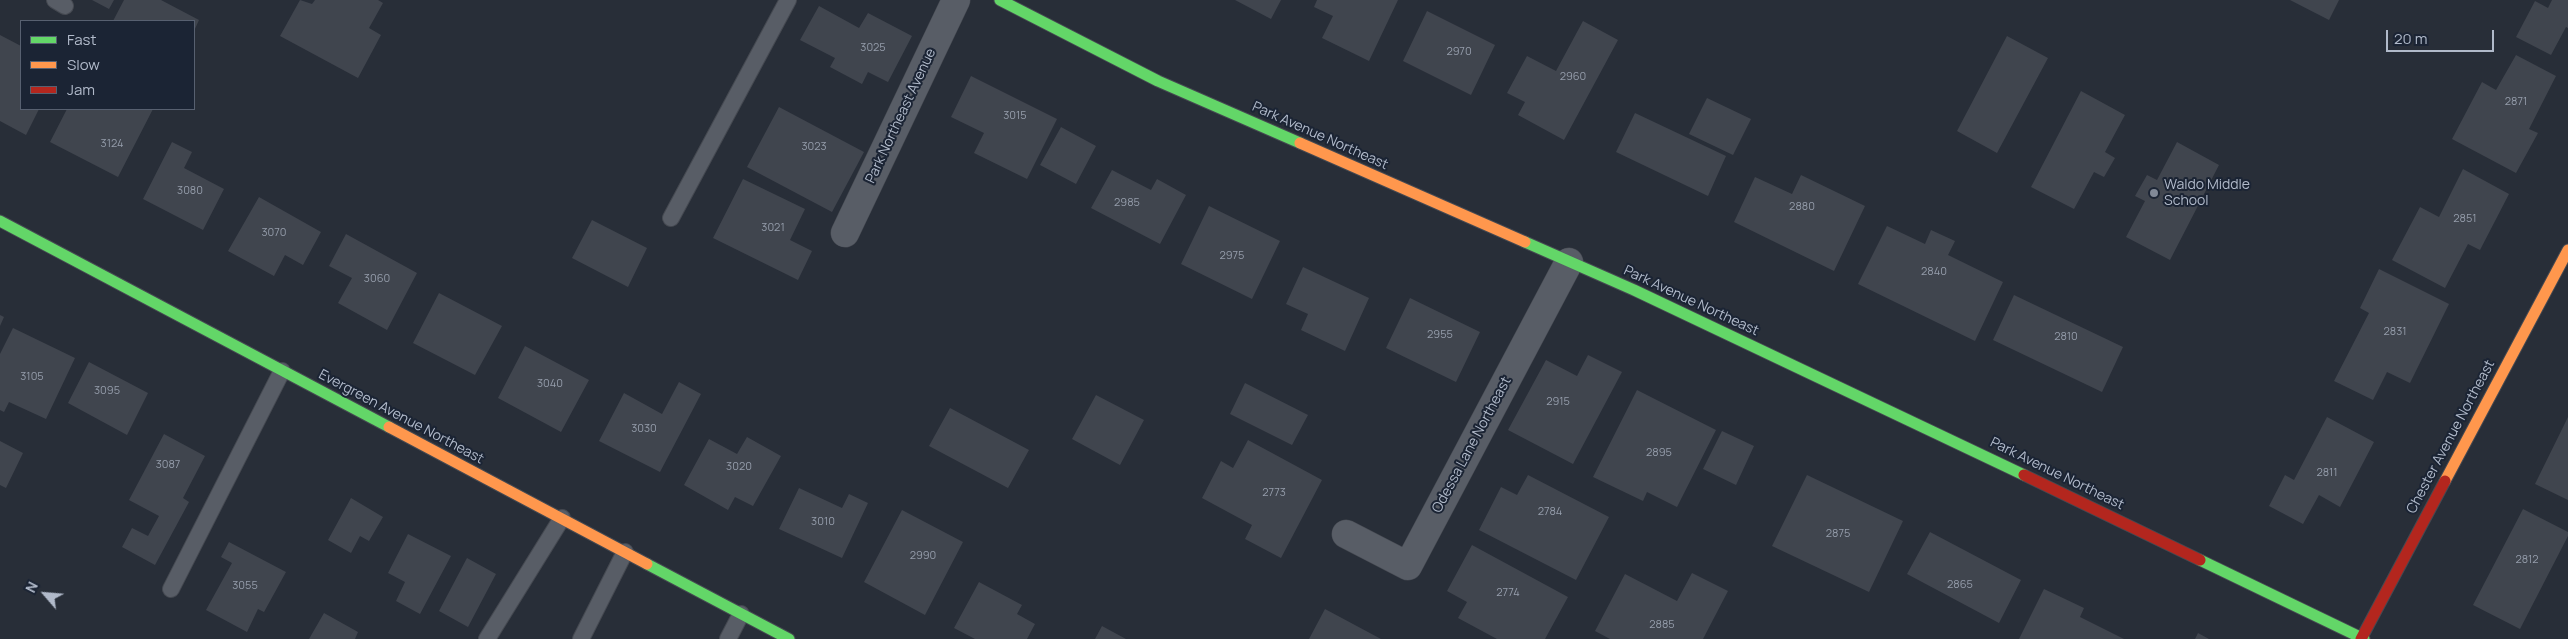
<!DOCTYPE html>
<html>
<head>
<meta charset="utf-8">
<style>
  body { margin:0 }
  #map { position:relative; width:2568px; height:639px; overflow:hidden; background:#282e38; font-family:Manrope,sans-serif }
  canvas { display:block }
  .legend { position:absolute; left:20px; top:20px; width:175px; height:90px; box-sizing:border-box; background:#1b2434; border:1px solid #576070; margin:0; padding:6px 9px; list-style:none; font-size:15px; color:#b1baca }
  .legend li { display:flex; align-items:center; gap:10px; height:25px }
  .legend b { width:25px; border:1px solid #576070 }
  .north { position:absolute; left:20px; top:569px; width:50px; height:50px; -webkit-text-stroke:4px #1b2434; paint-order:stroke; rotate:297deg; font-size:14px; font-weight:700; line-height:20px; text-align:center; color:#b1baca }
  .north::after { content:''; display:block; margin:auto; width:18px; height:22px; background:#b1baca; clip-path:polygon(50% 0,100% 100%,50% 72%,0 100%) }
  .scale { position:absolute; left:2386px; top:30px; width:108px; height:22px; box-sizing:border-box; border:2px solid #b1baca; border-top:0; padding-left:6px; font-size:15px; line-height:18px; white-space:nowrap; color:#b1baca; -webkit-text-stroke:4px #1b2434; paint-order:stroke }
</style>
</head>
<body>
<div id="map">
<canvas width="2568" height="639"></canvas>
<ul class="legend">
<li><b style="height:6px;background:#63d668"></b>Fast</li>
<li><b style="height:6px;background:#ff974d"></b>Slow</li>
<li><b style="height:6px;background:#b3261e"></b>Jam</li>
</ul>
<div class="north">N</div>
<div class="scale">20 m</div>
</div>
<script>
const context = document.querySelector('canvas').getContext('2d');
context.lineJoin = 'round';
function fill(path, color) {
  context.fillStyle = color;
  context.fill(path, 'evenodd');
}
function stroke(path, color, width, dash) {
  context.strokeStyle = color;
  context.lineWidth = width;
  context.lineCap = dash ? 'butt' : 'round';
  context.setLineDash(dash || []);
  context.stroke(path);
}
function label(font, color, halo, rows, align = 'center') {
  context.font = font + ' Manrope,sans-serif';
  context.lineWidth = 4;
  context.setLineDash([]);
  context.textBaseline = 'middle';
  context.strokeStyle = halo;
  context.fillStyle = color;
  for (const [text, x, y, turn = 0] of rows) {
    context.save();
    context.translate(x, y);
    context.rotate((+turn || 0) * Math.PI / 180);
    context.textAlign = isNaN(turn) ? turn : align;
    if (halo) context.strokeText(text, 0, 0);
    context.fillText(text, 0, 0);
    context.restore();
  }
}
fill(new Path2D(`
  M92,0H114L109,9Z
  M124,0H161L199,20L194,31V21H113Z
  M300,0L312,4L315,0H378L383,3L369,28L381,35L358,78L280,36Z
  M1235,0H1281L1271,19Z
  M1317,0H1398L1369,61L1322,38L1333,16L1314,7Z
  M2290,0H2339L2329,20Z
  M2552,0H2568V28L2566,27L2551,55L2516,37L2535,1L2548,8Z
  M819,6L859,28L868,13L912,36L888,82L868,72L862,84L830,67L835,58L800,40Z
  M1427,11L1495,45L1471,95L1403,61Z
  M1583,21L1618,40L1564,140L1518,115L1525,102L1507,93L1527,56L1556,71Z
  M0,35L21,46V109H39L26,135L0,121Z
  M2007,36L2048,58L1997,153L1957,131Z
  M2516,55L2556,76L2529,129L2538,133L2516,173L2452,139L2482,82L2496,90Z
  M971,76L1057,119L1027,179L974,153L984,133L951,117Z
  M2081,91L2125,115L2105,152L2115,158L2104,177L2094,172L2074,209L2031,187Z
  M1707,98L1751,119L1733,155L1689,134Z
  M779,107L864,152L832,212L747,167Z
  M67,109H153L118,177L50,142Z
  M1635,113L1726,156L1708,196L1616,152Z
  M1061,127L1096,146L1076,184L1040,165Z
  M172,142L192,152L184,168L224,189L203,230L143,199Z
  M2177,142L2219,165L2170,260L2126,237L2145,201L2135,196L2147,175L2157,180Z
  M2463,169L2509,194L2480,250L2468,244L2445,288L2392,260L2420,207L2439,217Z
  M1112,170L1151,190L1157,179L1186,195L1160,244L1091,208Z
  M1801,175L1865,206L1834,271L1734,222L1755,177L1792,194Z
  M743,179L805,209L790,240L812,251L798,280L713,238Z
  M259,197L321,232L303,265L285,255L274,276L228,251Z
  M1209,206L1280,241L1252,299L1181,264Z
  M592,220L647,248L628,287L572,258Z
  M1887,226L1925,244L1931,230L1955,241L1948,255L2003,282L1975,341L1858,284Z
  M346,234L417,273L387,330L338,303L352,278L329,266Z
  M1303,267L1369,298L1345,351L1301,330L1308,314L1286,304Z
  M2379,269L2449,304L2410,383L2387,372L2373,400L2334,381L2369,313L2360,308Z
  M439,293L502,326L475,375L413,343Z
  M2014,295L2123,347L2102,392L1993,340Z
  M1410,298L1480,332L1456,382L1386,348Z
  M0,315L4,317L0,326Z
  M13,328L75,358L46,419L9,402L4,412L0,410V354Z
  M525,346L589,380L561,432L498,398Z
  M1588,355L1622,372L1573,464L1508,430L1546,360L1577,376Z
  M89,362L148,393L127,435L68,403Z
  M679,382L701,394L660,472L599,441L624,393L662,414Z
  M1245,383L1308,415L1292,445L1230,414Z
  M1637,390L1716,430L1677,507L1647,492L1643,501L1593,477Z
  M1096,395L1144,420L1120,465L1072,439Z
  M950,408L1029,450L1008,488L929,446Z
  M2327,417L2374,442L2340,507L2319,495L2303,524L2269,506L2285,475L2294,480Z
  M2568,417V500L2535,484Z
  M1722,431L1754,446L1736,485L1703,469Z
  M164,434L205,456L183,498L189,502L155,565L122,547L132,528L148,536L159,516L129,500Z
  M747,437L781,456L753,506L735,497L728,510L684,485L709,439L737,454Z
  M1248,440L1322,480L1281,558L1245,539L1252,525L1202,498L1221,461L1233,468Z
  M0,441L23,453L6,488L0,485Z
  M1528,475L1609,517L1576,580L1479,530L1501,487L1517,495Z
  M1807,475L1903,521L1869,592L1772,546Z
  M799,488L842,508L849,494L868,503L842,558L779,529Z
  M351,498L383,517L369,541L360,536L351,553L328,540Z
  M2523,509L2568,532V536L2520,629L2473,605Z
  M902,510L963,542L925,615L864,582Z
  M1930,532L2021,580L1999,623L1907,574Z
  M408,534L451,556L420,614L396,601L405,582L388,573Z
  M229,542L286,572L264,612L258,609L247,632L206,610L232,563L221,557Z
  M1472,545L1568,597L1545,639H1497L1458,618L1467,602L1447,591Z
  M467,558L496,574L468,627L439,611Z
  M1692,573L1728,591L1703,639H1610L1595,631L1625,574L1677,601Z
  M979,582L1022,605L1017,614L1035,624L1027,639H975L954,628Z
  M2044,589L2084,608L2080,617L2124,639H2019Z
  M1325,609L1381,639H1309Z
  M324,613L358,632L355,639H309Z
  M1102,626L1126,639H1095Z
  M2198,633L2209,639H2195Z`), '#40454e');
const lane = new Path2D(`
  M55,0L65,6
  M671,218L788,0
  M171,589L282,371
  M487,639L562,518
  M581,639L625,552
  M728,639L741,614`);
const street = new Path2D(`
  M845,233L956,0
  M1346,534L1408,566L1569,262`);
const fast = new Path2D(`
  M1000,0L1158,81L1300,143
  M0,221L389,427
  M1525,242L1634,290L2024,475
  M2200,560L2364,639
  M647,564L789,639`);
const slow = new Path2D(`
  M1300,143L1525,242
  M389,427L647,564
  M2445,481L2568,250`);
const jam = new Path2D(`
  M2024,475L2200,560
  M2361,639L2445,481`);
stroke(lane, '#454951', 18);
stroke(street, '#454951', 29);
stroke(fast, '#454951', 13);
stroke(slow, '#454951', 13);
stroke(jam, '#454951', 13);
stroke(lane, '#585d66', 16);
stroke(street, '#585d66', 28);
stroke(fast, '#63d668', 11);
stroke(slow, '#ff974d', 11);
stroke(jam, '#b3261e', 11);
for (const [x, y, r, color] of [
  [2154,193,5,"#818997"]
]) {
  const dot = new Path2D();
  dot.arc(x, y, r, 0, 2 * Math.PI);
  context.fillStyle = color;
  context.fill(dot);
  stroke(dot, '#1b2434', 2);
}
label('11px', '#959dab', null, [
  ["3025",873,48],
  ["2970",1459,52],
  ["2960",1573,77],
  ["2871",2516,102],
  ["3015",1015,116],
  ["3124",112,144],
  ["3023",814,147],
  ["3080",190,191],
  ["2985",1127,203],
  ["2880",1802,207],
  ["2851",2465,219],
  ["3021",773,228],
  ["3070",274,233],
  ["2975",1232,256],
  ["2840",1934,272],
  ["3060",377,279],
  ["2831",2395,332],
  ["2955",1440,335],
  ["2810",2066,337],
  ["3105",32,377],
  ["3040",550,384],
  ["3095",107,391],
  ["2915",1558,402],
  ["3030",644,429],
  ["2895",1659,453],
  ["3087",168,465],
  ["3020",739,467],
  ["2811",2327,473],
  ["2773",1274,493],
  ["2784",1550,512],
  ["3010",823,522],
  ["2875",1838,534],
  ["2990",923,556],
  ["2812",2527,560],
  ["2865",1960,585],
  ["3055",245,586],
  ["2774",1508,593],
  ["2885",1662,625]
]);
label('14px', '#b1baca', '#1b2434', [
  ["Park Northeast Avenue",901,116,-65],
  ["Park Avenue Northeast",1320,136,24],
  ["Park Avenue Northeast",1691,301,25],
  ["Evergreen Avenue Northeast",401,417,28],
  ["Chester Avenue Northeast",2451,437,-62],
  ["Odessa Lane Northeast",1472,445,-62],
  ["Park Avenue Northeast",2057,474,26]
]);
label('14px', '#b1baca', '#1b2434', [
  ["Waldo Middle",2164,185],
  ["School",2164,201]
], 'left');
</script>
</body>
</html>
